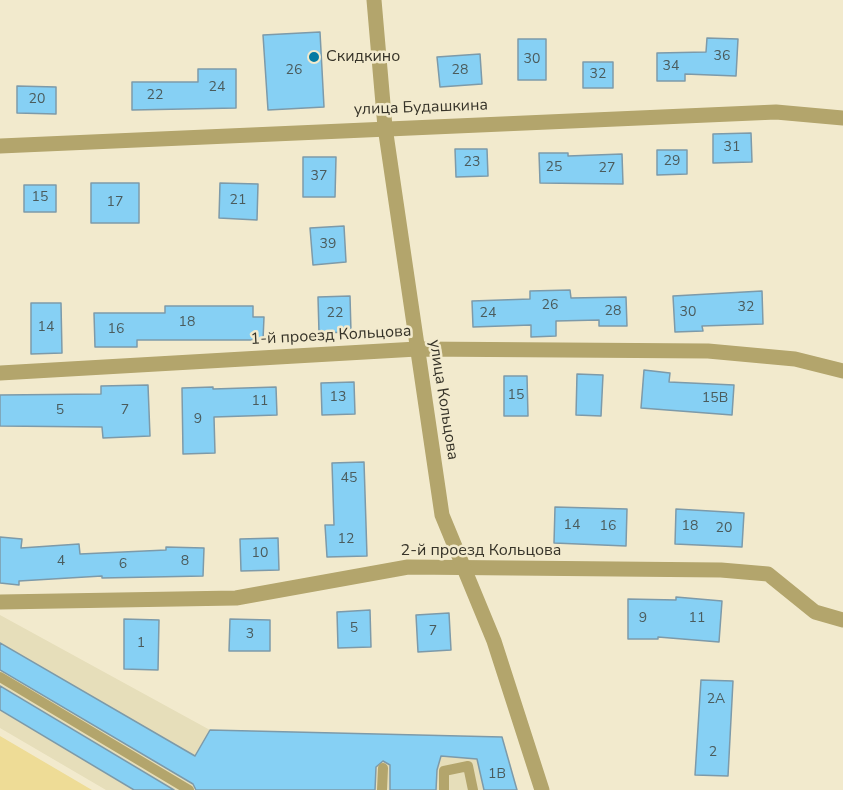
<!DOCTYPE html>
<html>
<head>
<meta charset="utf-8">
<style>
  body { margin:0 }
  canvas { display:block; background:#f2eacd }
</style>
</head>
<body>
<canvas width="843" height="790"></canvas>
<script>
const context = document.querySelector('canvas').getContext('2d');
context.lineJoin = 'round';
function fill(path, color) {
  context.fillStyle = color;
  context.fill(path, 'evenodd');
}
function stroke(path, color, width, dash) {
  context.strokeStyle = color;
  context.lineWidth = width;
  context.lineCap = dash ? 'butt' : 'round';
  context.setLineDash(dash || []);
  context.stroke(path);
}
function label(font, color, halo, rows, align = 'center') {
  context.font = font + ' "Nunito Sans",sans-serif';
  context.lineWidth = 5;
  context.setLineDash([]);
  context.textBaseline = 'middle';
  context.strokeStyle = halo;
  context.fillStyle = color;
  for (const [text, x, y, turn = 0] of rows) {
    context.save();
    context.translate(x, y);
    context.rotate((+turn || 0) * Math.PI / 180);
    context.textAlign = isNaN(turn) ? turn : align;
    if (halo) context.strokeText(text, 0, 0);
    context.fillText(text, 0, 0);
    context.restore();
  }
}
fill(new Path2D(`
  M0,615L210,730L502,737L517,790H106L0,728Z`), '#e6deba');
fill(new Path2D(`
  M0,736L92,790H0Z`), '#eedc96');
const building = new Path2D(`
  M320,32L324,107L268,110L263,35Z
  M707,38L738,39L736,76L685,74V81H657V53L706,52Z
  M518,39H546V80H518Z
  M480,54L482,84L440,87L437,57Z
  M583,62H613V88H583Z
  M198,69H236V108L132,110V82H198Z
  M17,86L56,87V114L17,113Z
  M751,133L752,162L713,163V134Z
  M455,149H487L488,176L456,177Z
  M657,150H687V174L657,175Z
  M539,153H568V156L622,154L623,184L540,183Z
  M303,157H336L335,197H303Z
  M91,183H139V223H91Z
  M220,183L258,184L257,220L219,218Z
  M24,185H56V212H24Z
  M344,226L346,262L313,265L310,228Z
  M570,290L571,298L626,297L627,326H599V320L556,321V336L531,337V325L473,327L472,301L530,299V291Z
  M762,291L763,324L702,326L703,331L675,332L673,296Z
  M350,296L351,332L319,333L318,297Z
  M31,303H61L62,353L31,354Z
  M165,306H253V317H264L263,340H137V347H95L94,313H165Z
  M644,370L670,373L669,382L734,385L732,415L641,408Z
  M577,374L603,375L601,416L576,415Z
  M504,376H527L528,416H504Z
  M354,382L355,414L322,415L321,383Z
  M148,385L150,436L103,438L102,427L0,426V395L101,394V386Z
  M213,387V389L276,387L277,415L214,417L215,453L183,454L182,388Z
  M364,462L367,556L327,557L325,525H334L332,463Z
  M555,507L627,509L626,546L554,543Z
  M676,509L744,513L742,547L675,544Z
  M0,537L22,539L21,548L79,544L80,554L166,550V547L204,548L203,576L102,578V576L19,581V585L0,583Z
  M278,538L279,570L241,571L240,539Z
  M676,597L722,601L719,642L658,637V639H628V599L676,600Z
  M370,610L371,647L338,648L337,612Z
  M449,613L451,650L418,652L416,615Z
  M124,619L159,620L158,670L124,669Z
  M230,619L270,620V651H229Z
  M0,643L195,756L210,730L502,737L517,790H484L477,759L441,756L437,770L436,790H390V765L383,761L376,767L375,790H196L193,784L0,670Z
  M701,680L733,681L728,776L695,775Z
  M0,686L174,790H134L0,710Z`);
fill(building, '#86d0f4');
stroke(building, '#7d9aa9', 1.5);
stroke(new Path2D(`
  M0,677L189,790
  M382,790L383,768
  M444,790V771L468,766L473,790`), '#b3a56c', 10);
stroke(new Path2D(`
  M0,146L776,112L843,118
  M0,373L417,349L708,351L795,359L843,371
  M0,602L236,598L408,567L721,570L768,574L815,612L843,620`), '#b3a56c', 15);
stroke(new Path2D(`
  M374,0L385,127L442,515L494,641L542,790`), '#b3a56c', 15);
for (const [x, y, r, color] of [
  [314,57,6,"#047aa3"]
]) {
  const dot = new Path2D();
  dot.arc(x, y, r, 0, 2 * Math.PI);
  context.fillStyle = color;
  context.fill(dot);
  stroke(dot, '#f2eacd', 2);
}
label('14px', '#4b5b5c', null, [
  ["36",722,57],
  ["30",532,60],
  ["34",671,67],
  ["26",294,71],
  ["28",460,71],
  ["32",598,75],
  ["24",217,88],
  ["22",155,96],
  ["20",37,100],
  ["31",732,148],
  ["29",672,162],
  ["23",472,163],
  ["25",554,168],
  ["27",607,169],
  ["37",319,177],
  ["15",40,198],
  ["21",238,201],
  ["17",115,203],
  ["39",328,245],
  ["26",550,306],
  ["32",746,308],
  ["28",613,312],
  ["30",688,313],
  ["22",335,314],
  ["24",488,314],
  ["18",187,323],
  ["14",46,328],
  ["16",116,330],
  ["15",516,396],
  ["13",338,398],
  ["15В",715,399],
  ["11",260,402],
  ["5",60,411],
  ["7",125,411],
  ["9",198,420],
  ["45",349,479],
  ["14",572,526],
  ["16",608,527],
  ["18",690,527],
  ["20",724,529],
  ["12",346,540],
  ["10",260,554],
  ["4",61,562],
  ["8",185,562],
  ["6",123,565],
  ["9",643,619],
  ["11",697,619],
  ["5",354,629],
  ["7",433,632],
  ["3",250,635],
  ["1",141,644],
  ["2А",716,700],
  ["2",713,753],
  ["1В",497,775]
]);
label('16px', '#373429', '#f2eacd', [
  ["Скидкино",326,57]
], 'left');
label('16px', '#373429', '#f2eacd', [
  ["улица Будашкина",421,108,-2],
  ["1-й проезд Кольцова",331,336,-3],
  ["улица Кольцова",443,400,81],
  ["2-й проезд Кольцова",481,551]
]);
</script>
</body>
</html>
